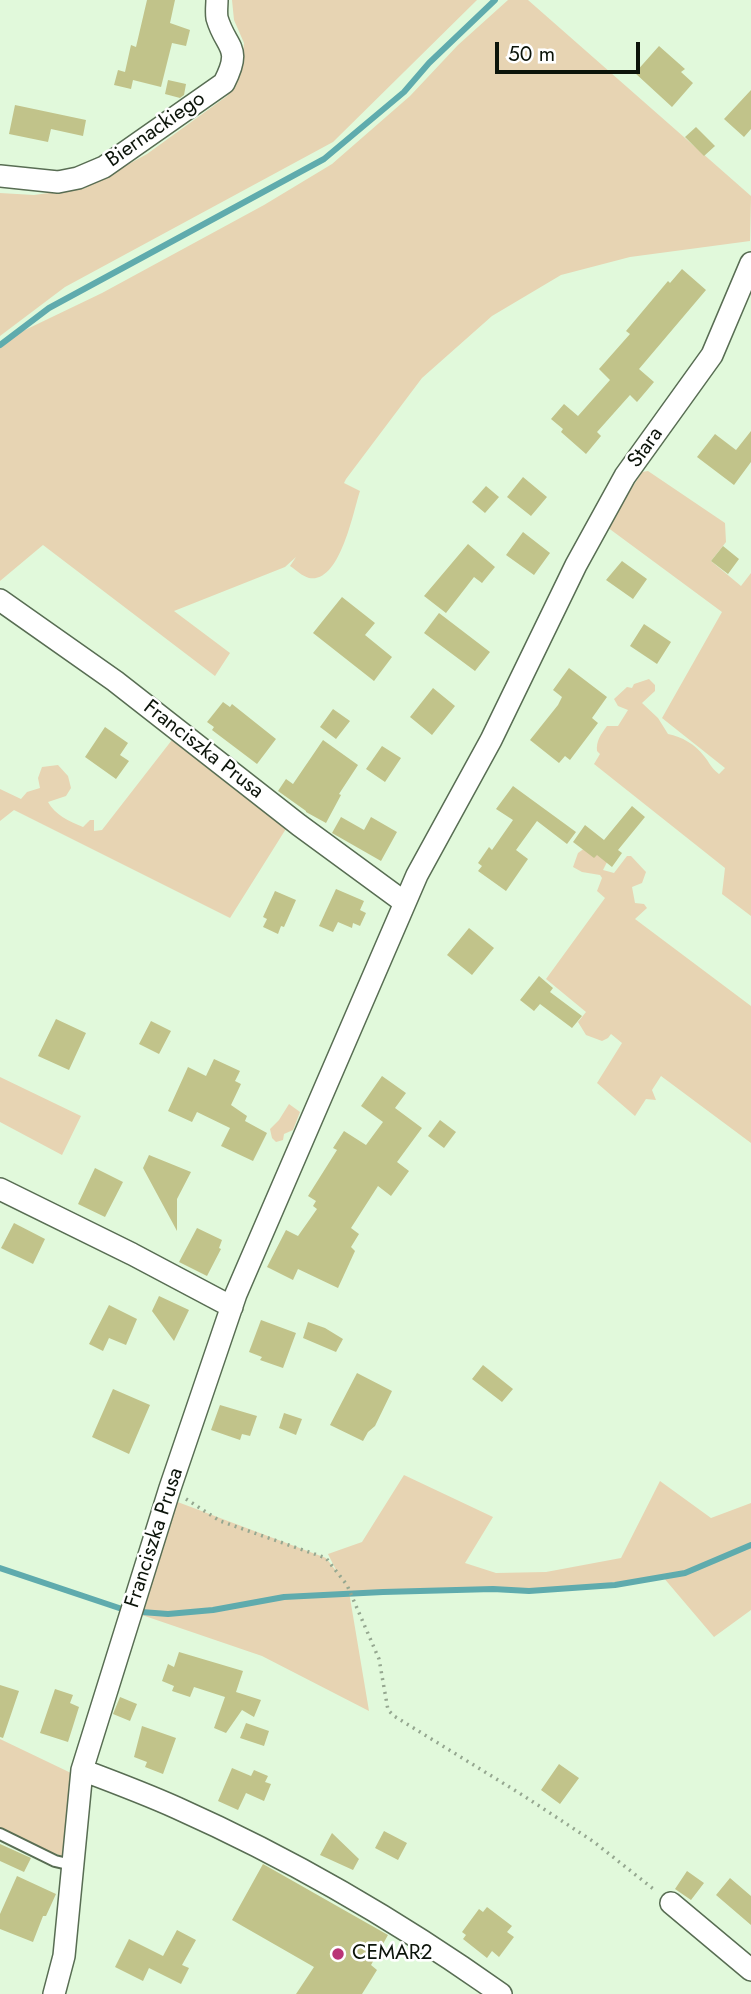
<!DOCTYPE html>
<html>
<head>
<meta charset="utf-8">
<style>
  body { margin:0 }
  #map { position:relative; width:751px; height:1994px; overflow:hidden; background:#e1f9db; font-family:Jost,sans-serif }
  canvas { display:block }
  .scale { position:absolute; left:495px; top:42px; width:145px; height:32px; box-sizing:border-box; border:4px solid #0c140a; border-top:0; padding-left:9px; font-size:21px; line-height:24px; white-space:nowrap; color:#0c140a; -webkit-text-stroke:5px #fff; paint-order:stroke }
</style>
</head>
<body>
<div id="map">
<canvas width="751" height="1994"></canvas>
<div class="scale">50 m</div>
</div>
<script>
const context = document.querySelector('canvas').getContext('2d');
context.lineJoin = 'round';
function fill(path, color) {
  context.fillStyle = color;
  context.fill(path, 'evenodd');
}
function stroke(path, color, width, dash) {
  context.strokeStyle = color;
  context.lineWidth = width;
  context.lineCap = dash ? 'butt' : 'round';
  context.setLineDash(dash || []);
  context.stroke(path);
}
function label(font, color, halo, rows, align = 'center') {
  context.font = font + ' Jost,sans-serif';
  context.lineWidth = 5;
  context.setLineDash([]);
  context.textBaseline = 'middle';
  context.strokeStyle = halo;
  context.fillStyle = color;
  for (const [text, x, y, turn = 0] of rows) {
    context.save();
    context.translate(x, y);
    context.rotate((+turn || 0) * Math.PI / 180);
    context.textAlign = isNaN(turn) ? turn : align;
    if (halo) context.strokeText(text, 0, 0);
    context.fillText(text, 0, 0);
    context.restore();
  }
}
fill(new Path2D(`
  M232,0H477L333,142L65,287L0,336V193L34,195L85,188L147,154L227,96L241,73L244,43L234,20Z
  M508,0H528L751,196L750,241L630,257L561,275L492,316L422,378L346,479L344,483L360,491C353,512 340,584 309,578C302,576 296,570 290,566L296,557L285,567L174,611L230,653L215,676L43,545L0,581V342L102,293L264,205L332,164L410,96L458,45Z
  M648,471L725,523L726,542L711,561L741,586L751,573V916L722,894L725,868L594,764L600,754L597,751C596,741 601,734 607,726H618L628,710L618,706L614,699L627,687L632,688L634,684L649,679L655,685V691L642,703L658,718L668,734C682,737 695,744 704,756C710,763 710,767 719,774L725,768L662,718L722,612L607,527L642,472Z
  M175,736L289,824L230,918L14,810L0,821V789L21,799L27,792L40,788L38,778L42,767L58,765L68,776L71,788L66,796L48,802C55,815 69,821 83,827L90,820H94V831L102,830Z
  M589,845L607,862L603,870L614,873L627,856H631L646,872L642,883L632,887L635,903L644,904L647,908L635,919L751,1006V1143L661,1076L652,1090L656,1100L646,1099L635,1116L597,1083L622,1043L611,1034L608,1038L602,1041L586,1035L578,1022L586,1012L546,979L605,898L597,891L602,878L600,875L582,872L573,867L578,853Z
  M0,1077L81,1116L62,1155L0,1122Z
  M289,1104L300,1112L293,1130L284,1134L283,1140L276,1142L272,1138L270,1129L279,1120Z
  M404,1475L493,1517L465,1563L496,1573L546,1572L621,1558L660,1481L711,1518L751,1503V1610L714,1637L663,1577L563,1588L350,1594L349,1592L369,1711L262,1656L139,1614L175,1501L326,1558L337,1572L328,1554L362,1542Z
  M0,1739L71,1773L66,1857L43,1850L0,1827Z`), '#e7d4b3');
stroke(new Path2D(`
  M0,345L49,308L324,159L404,92L429,63L495,0
  M0,1568L128,1611L168,1614L213,1610L284,1597L383,1592L493,1589L529,1591L615,1585L685,1573L751,1545`), '#5fabad', 6);
fill(new Path2D(`
  M147,0H175L170,23L190,30L186,46L172,43L161,87L133,80L131,89L114,85L118,70L125,72L131,45L136,47Z
  M659,46L685,69L681,72L693,83L672,107L635,73Z
  M168,80L186,84L184,95L180,98L165,94Z
  M751,90V129L744,137L724,119Z
  M15,105L86,120L83,136L51,129L48,142L9,134Z
  M696,127L715,146L704,156L685,137Z
  M682,269L706,290L639,369L654,382L637,402L630,395L597,432L601,436L586,454L561,432L563,429L551,419L564,404L578,416L610,380L599,369L630,334L626,331L668,281L670,283Z
  M751,431V462L734,485L697,457L715,434L736,450Z
  M523,477L547,497L531,516L507,497Z
  M486,486L499,497L485,513L472,502Z
  M523,532L550,553L534,575L506,555Z
  M468,544L495,567L482,583L474,577L446,613L424,596Z
  M723,546L739,559L728,574L711,561Z
  M622,561L647,579L633,599L606,580Z
  M342,597L375,623L365,635L392,657L374,681L313,633Z
  M439,613L490,652L475,671L424,633Z
  M644,624L671,642L657,664L630,646Z
  M569,668L607,697L592,718L598,723L570,760L565,756L559,763L530,740L558,705L562,697L553,690Z
  M433,688L455,706L432,735L410,717Z
  M223,702L230,707L232,704L276,739L257,764L212,730L214,727L207,722Z
  M333,709L350,721L336,739L320,727Z
  M105,727L128,743L120,755L129,761L116,779L85,757Z
  M323,740L358,765L339,794L341,795L326,823L306,812V811L278,791L286,779L293,784Z
  M382,746L401,758L385,782L366,769Z
  M513,786L576,832L567,844L537,821L516,850L528,859L506,891L478,871L482,866L478,863L489,847L492,850L513,820L496,809Z
  M632,806L645,817L618,850L622,853L612,867L597,855L594,858L573,842L585,825L604,840Z
  M341,817L364,830L371,817L397,832L381,861L332,833Z
  M336,889L364,901L360,910L366,913L360,926L353,923L352,928L338,922L333,932L319,926Z
  M275,891L296,900L284,927L281,926L278,934L263,927L267,919L263,917Z
  M469,928L494,948L472,975L447,955Z
  M539,976L553,988L550,992L582,1016L572,1028L540,1004L534,1011L520,1000Z
  M56,1019L86,1033L69,1070L38,1056Z
  M151,1021L171,1031L159,1054L139,1044Z
  M214,1059L240,1071L235,1081L241,1084L231,1105L247,1116L245,1121L267,1133L253,1161L221,1146L230,1128L197,1112L192,1122L168,1111L188,1067L206,1076Z
  M382,1076L406,1093L395,1108L422,1128L397,1162L409,1171L391,1196L378,1186L351,1228L359,1234L351,1247L355,1251L338,1288L298,1269L293,1280L267,1267L286,1230L298,1236L317,1209L313,1206L316,1201L308,1196L337,1150L333,1148L344,1131L366,1145L383,1122L361,1106Z
  M440,1120L456,1132L444,1148L428,1136Z
  M149,1155L191,1172L177,1199V1231L143,1168Z
  M95,1168L123,1182L105,1217L78,1204Z
  M14,1223L45,1239L33,1264L1,1248Z
  M197,1228L222,1240L219,1248L221,1249L207,1276L179,1262Z
  M159,1296L189,1310L174,1341L152,1311Z
  M109,1305L137,1319L126,1345L109,1338L103,1351L89,1344Z
  M261,1320L296,1333L283,1368L260,1360L262,1357L249,1352Z
  M308,1322L325,1328L343,1339L336,1352L303,1338Z
  M483,1365L513,1389L502,1402L472,1379Z
  M357,1373L392,1391L375,1426L368,1432L363,1441L330,1425Z
  M113,1389L150,1405L129,1454L92,1437Z
  M220,1405L257,1416L250,1436L242,1434L240,1440L211,1430Z
  M284,1413L302,1419L296,1435L279,1428Z
  M179,1652L243,1671L236,1692L261,1700L254,1717L242,1710L226,1733L214,1728L225,1697L194,1687L190,1697L172,1691L174,1686L162,1681L168,1664L174,1667Z
  M0,1685L19,1691L3,1738L0,1737Z
  M55,1689L73,1695L70,1703L79,1707L68,1742L40,1733Z
  M120,1697L137,1704L130,1721L113,1714Z
  M246,1723L269,1731L264,1746L240,1738Z
  M142,1726L176,1738L163,1774L145,1767L147,1762L134,1757Z
  M559,1764L579,1778L560,1804L541,1790Z
  M232,1768L251,1776L254,1770L268,1776L265,1782L271,1784L264,1801L246,1793L238,1810L218,1801Z
  M384,1831L407,1843L398,1860L375,1848Z
  M332,1833L359,1859L353,1870L320,1855Z
  M0,1844L31,1858L24,1872L0,1861Z
  M263,1864L388,1935L371,1965L377,1970L362,1994H296L314,1967L232,1920Z
  M687,1871L704,1883L691,1900L675,1889Z
  M17,1876L56,1894L46,1916H43L33,1942L0,1929V1914Z
  M730,1878L751,1896V1925L716,1895Z
  M487,1907L512,1926L507,1932L514,1937L499,1957L492,1951L487,1958L463,1939L466,1935L462,1932L479,1909L483,1912Z
  M177,1930L196,1940L182,1965L189,1968L181,1984L149,1968L143,1981L115,1967L129,1939L163,1956Z`), '#c1c38a');
const service = new Path2D(`
  M0,1834L55,1861L72,1865`);
const minor = new Path2D(`
  M0,176L58,182L78,178L104,167L224,83C243,46 226,49 217,18C216,12 217,5 217,0
  M0,600L115,681L299,825L404,902
  M0,1189L132,1254L232,1307
  M82,1770C114,1782 146,1794 177,1808C289,1858 401,1923 501,1994
  M671,1903L751,1970
  M54,1994L64,1956L82,1770L170,1488L236,1294L417,875L491,740L576,565L625,476L712,355L751,263`);
stroke(service, '#586d53', 14);
stroke(minor, '#586d53', 24);
stroke(new Path2D(`
  M186,1499L220,1521L326,1558L347,1585L379,1659L388,1710L394,1716L524,1796L594,1842L656,1891`), '#95a790', 3.5, [2, 5]);
stroke(service, '#fff', 10);
stroke(minor, '#fff', 21);
for (const [x, y, r, color] of [
  [338,1954,7,"#ba3477"]
]) {
  const dot = new Path2D();
  dot.arc(x, y, r, 0, 2 * Math.PI);
  context.fillStyle = color;
  context.fill(dot);
  stroke(dot, '#fff', 2.5);
}
label('21px', '#0c140a', '#fff', [
  ["Biernackiego",156,130,-35],
  ["Stara",646,448,-54],
  ["Franciszka Prusa",203,750,38],
  ["Franciszka Prusa",155,1538,-72]
]);
label('21px', '#0c140a', '#fff', [
  ["CEMAR2",352,1954]
], 'left');
</script>
</body>
</html>
